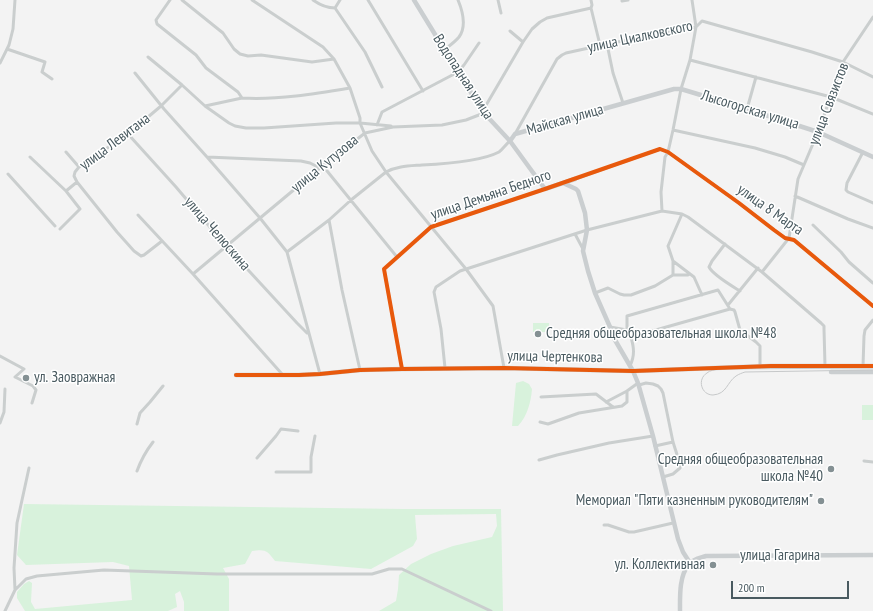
<!DOCTYPE html>
<html>
<head>
<meta charset="utf-8">
<style>
  body { margin:0 }
  #map { position:relative; width:873px; height:611px; overflow:hidden; background:#f3f3f3; font-family:"PT Sans Narrow",sans-serif }
  canvas { display:block }
  .scale { position:absolute; left:731px; top:581px; width:118px; height:18px; box-sizing:border-box; border:2px solid #495a60; border-top:0; padding-left:5px; font-size:12px; line-height:14px; white-space:nowrap; color:#495a60; -webkit-text-stroke:3px #fff; paint-order:stroke }
</style>
</head>
<body>
<div id="map">
<canvas width="873" height="611"></canvas>
<div class="scale">200 m</div>
</div>
<script>
const context = document.querySelector('canvas').getContext('2d');
context.lineJoin = 'round';
function fill(path, color) {
  context.fillStyle = color;
  context.fill(path, 'evenodd');
}
function stroke(path, color, width, dash) {
  context.strokeStyle = color;
  context.lineWidth = width;
  context.lineCap = dash ? 'butt' : 'round';
  context.setLineDash(dash || []);
  context.stroke(path);
}
function label(font, color, halo, rows, align = 'center') {
  context.font = font + ' "PT Sans Narrow",sans-serif';
  context.lineWidth = 3;
  context.setLineDash([]);
  context.textBaseline = 'middle';
  context.strokeStyle = halo;
  context.fillStyle = color;
  for (const [text, x, y, turn = 0] of rows) {
    context.save();
    context.translate(x, y);
    context.rotate((+turn || 0) * Math.PI / 180);
    context.textAlign = isNaN(turn) ? turn : align;
    if (halo) context.strokeText(text, 0, 0);
    context.fillText(text, 0, 0);
    context.restore();
  }
}
fill(new Path2D(`
  M533,323H549V332H533Z
  M523,381L529,384L532,389C531,402 527,417 518,426H512L516,383Z
  M862,405H873V420H862Z
  M24,504L404,509H501L503,611H379L396,601L398,589L399,575L411,564L431,554L453,546L492,537L497,526L496,514L415,515L417,539L413,546L371,569L275,561C267,550 265,549 252,551L245,564L223,568L229,579V611H184V602L180,591L175,594L177,607L168,611H25L17,598V592L24,584L29,581L32,583L31,602L35,609L132,600L129,566L113,562L26,565L17,555Z`), '#d8f2dc');
stroke(new Path2D(`
  M170,0L156,20L157,24L196,55L206,68L238,92L242,98C278,100 314,94 350,88
  M182,0L223,33L234,49L240,54L248,56L261,55L312,62L334,59
  M252,0L323,47L334,59L350,88L360,118V123L372,151L386,172L466,269L493,306L504,368
  M313,0C320,5 326,8 335,8L340,0
  M368,0L423,91
  M498,0L501,13
  M622,1L628,0
  M335,8L365,52L382,87
  M591,8L600,45
  M510,31L523,42
  M607,44L613,73L623,103
  M7,49L45,62L42,72L52,79
  M444,50C449,46 455,42 459,37C467,26 463,12 458,0
  M148,57L182,85L205,106L229,123L235,126L246,128H264L336,123H360L391,126
  M690,60L831,97L873,114
  M0,63L9,45L13,29L15,0
  M135,73L164,109L207,157L260,218L287,252L320,374
  M205,106L242,98
  M747,109L756,77
  M377,125L382,112L458,72L464,65L479,43
  M673,130L755,148L785,157L804,165
  M128,134L176,187L226,246L297,323L307,333
  M515,134L557,59L562,55L566,53L607,44L696,27L702,21L812,52L843,62L873,77
  M66,152L79,167
  M863,152L847,183L846,190L848,192L873,203
  M30,157L66,191L80,209L60,229
  M207,157L301,161L310,163L320,168
  M323,166L397,257
  M8,174L55,226
  M575,179L660,149L668,152L739,203L774,230L785,238L794,240L873,306
  M66,191L77,182
  M795,196L848,219L873,228
  M662,211L661,192L665,157L668,152L673,130L681,89L690,60L696,27L692,0
  M682,214L668,246L673,261L694,277L702,295
  M138,215L193,274L282,374
  M329,220L342,290L360,370
  M813,225L841,252L849,262L873,283
  M575,234L583,249
  M162,241L144,255L141,256L134,251L117,232L77,182L74,176L75,172L79,167L128,134L161,106L182,85
  M725,244L712,261L709,267C713,275 732,286 740,291
  M287,252L329,220L351,200L386,172C397,166 409,166 422,165C444,164 480,162 499,152C503,149 506,144 510,141
  M762,272L789,238L798,179L818,132L843,62L873,17
  M193,274L320,168L365,133L393,127L442,125L466,120L484,113L485,107L523,42L532,29L540,22L547,18L591,8L592,5L591,0
  M673,275H688L690,274
  M595,293L608,288L620,294L624,295H631L655,286L673,275V261
  M728,305L758,268
  M730,309L734,310L735,312L740,330L756,342L760,346V367
  M610,327L627,330L631,337L730,309L718,290L627,316V330
  M0,356L24,369L15,377L33,386L36,390L32,403
  M630,366C635,355 634,348 631,337
  M863,366L864,336L865,330L873,320
  M445,368L441,329L434,292L436,287L460,271L587,230L662,211L682,214L688,217L762,272L821,323L824,326V329L825,366
  M402,369L384,269L431,227L545,189
  M639,385L646,383L653,384L658,386L661,389L663,393L673,442L680,464V468L673,474L663,477
  M541,397L596,394L613,407
  M606,402L627,391
  M540,422L548,424L579,413L622,406L627,402V391L638,383
  M0,423L4,412L5,389
  M137,424L140,413L150,402L163,386
  M655,446L673,442
  M257,458L276,436L281,429L298,431
  M539,460L557,455L609,443L653,436
  M864,461L873,462
  M137,471C141,460 146,451 153,442
  M276,472H311V457L315,436
  M604,525H608L629,532H634L673,523
  M15,590L14,568L17,523L29,468
  M5,611L15,590L26,579L37,576L104,570L217,574H372L389,569H402L491,611`), '#cacece', 3);
stroke(new Path2D(`
  M414,0L458,72L484,113L510,141L545,189L575,179
  M510,141L515,134L674,89H681L747,109L818,132L873,157
  M563,183L576,189L578,191L585,213L587,230L583,251L588,271L595,293L610,327L615,340L633,371L638,383L653,436L678,539L683,552L690,563
  M831,372H873
  M236,375H299L320,374L360,370L402,369L504,368L633,371L771,366H873
  M680,611C680,596 679,576 689,564C693,559 700,558 706,556L873,555`), '#caced0', 4.5);
stroke(new Path2D(`
  M873,368L719,369C715,370 710,370 707,373C697,379 701,395 713,395C727,394 727,382 736,376C739,374 742,373 745,372L873,370`), '#c6c8c9', 1);
stroke(new Path2D(`
  M402,369L384,269L431,227L545,189L660,149L668,152L739,203L774,230L785,238L794,240L873,306
  M236,375H299L320,374L360,370L402,369L504,368L633,371L771,366H873`), '#e8590c', 4);
for (const [x, y, r, color] of [
  [538,334,4,"#849093"],
  [26,378,4,"#849093"],
  [831,469,4,"#849093"],
  [821,501,4,"#849093"],
  [713,565,4,"#849093"]
]) {
  const dot = new Path2D();
  dot.arc(x, y, r, 0, 2 * Math.PI);
  context.fillStyle = color;
  context.fill(dot);
  stroke(dot, '#fff', 1.5);
}
label('15px', '#495a60', '#fff', [
  ["улица Циалковского",640,37,-12],
  ["Водопадная улица",463,77,57],
  ["улица Связистов",829,104,-69],
  ["Лысогорская улица",750,110,17],
  ["Майская улица",565,120,-16],
  ["улица Левитана",115,142,-37],
  ["улица Кутузова",325,164,-39],
  ["улица Демьяна Бедного",491,195,-19],
  ["улица 8 Марта",770,210,35],
  ["улица Челюскина",217,234,49],
  ["улица Чертенкова",555,357,1],
  ["улица Гагарина",780,556]
]);
label('15px', '#495a60', '#fff', [
  ["Средняя общеобразовательная школа №48",546,334,"left"],
  ["ул. Заовражная",34,378,"left"],
  ["Средняя общеобразовательная",823,460],
  ["школа №40",823,477],
  ["Мемориал \"Пяти казненным руководителям\"",813,501],
  ["ул. Коллективная",705,565]
], 'right');
</script>
</body>
</html>
